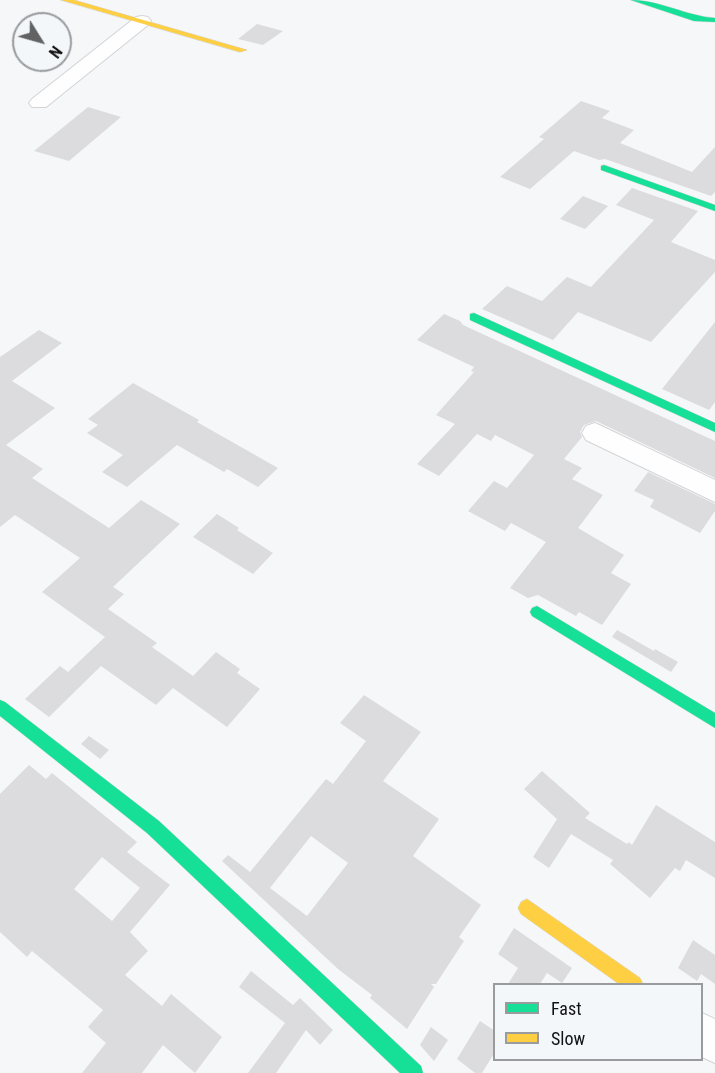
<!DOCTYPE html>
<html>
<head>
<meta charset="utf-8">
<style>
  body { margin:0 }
  #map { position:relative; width:715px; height:1073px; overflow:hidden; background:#f5f7f9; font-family:"Roboto Condensed",sans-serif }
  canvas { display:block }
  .legend { position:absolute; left:493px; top:983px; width:210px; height:78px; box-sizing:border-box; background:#f4f7fa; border:2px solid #999b9e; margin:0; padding:8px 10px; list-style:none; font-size:18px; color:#111213 }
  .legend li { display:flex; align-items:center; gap:12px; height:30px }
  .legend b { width:30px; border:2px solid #999b9e }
  .north { position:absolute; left:12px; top:12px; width:60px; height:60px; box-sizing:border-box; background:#f4f7fa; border:2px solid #999b9e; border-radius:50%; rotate:127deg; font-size:16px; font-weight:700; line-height:24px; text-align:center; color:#111213 }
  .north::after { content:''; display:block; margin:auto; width:21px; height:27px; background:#616264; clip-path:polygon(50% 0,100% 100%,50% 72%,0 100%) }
</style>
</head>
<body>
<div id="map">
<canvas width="715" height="1073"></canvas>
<ul class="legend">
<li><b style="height:8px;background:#16e098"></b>Fast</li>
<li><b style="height:8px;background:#ffcf43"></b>Slow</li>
</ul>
<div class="north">N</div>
</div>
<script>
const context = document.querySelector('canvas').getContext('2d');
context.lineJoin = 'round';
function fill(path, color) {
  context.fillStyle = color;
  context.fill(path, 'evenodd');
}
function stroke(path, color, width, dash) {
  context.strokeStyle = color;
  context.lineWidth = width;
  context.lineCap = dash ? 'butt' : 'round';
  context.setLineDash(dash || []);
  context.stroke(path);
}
fill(new Path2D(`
  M257,24L283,31L263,45L238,39Z
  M581,101L610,111L602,118L634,130L620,143L692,172L715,147V192L711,196L605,159L599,160L574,151L530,189L500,177L544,139L539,137Z
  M88,107L121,117L69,161L34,151Z
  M632,188L698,211L671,242L715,260V272L651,342L578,312L553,340L482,309L507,286L542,301L567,277L591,287L654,220L616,205Z
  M583,196L608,206L585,229L560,219Z
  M444,314L460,321L463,325L715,441V478L596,421L584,425L580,432L582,437L564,459L582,468L572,479L603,495L578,528L624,555L611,573L631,584L602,625L579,612L576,616L538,595L528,598L510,588L546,542L511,523L505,531L468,511L494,481L507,488L534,455L495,435L491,441L477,434L439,476L417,464L455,424L436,415L474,372L471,371L474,367L417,340Z
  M715,322V402L709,410L662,389Z
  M39,330L62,343L12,381L55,408L6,445L43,469L32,478L109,528L141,500L180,524L113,587L124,594L108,609L157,643L152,647L193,676L216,652L240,669L237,673L260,689L227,727L173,688L156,705L101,666L49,717L25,699L60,666L68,672L105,637L42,592L80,558L15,515L0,527V357Z
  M133,383L199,420L197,422L278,468L258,487L227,469L224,472L177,445L127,487L102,472L123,455L87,433L98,425L88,419Z
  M648,472L715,504V511L700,533L650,507L654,500L634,491Z
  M217,514L239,528L237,530L273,553L253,574L193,537Z
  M617,630L654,651L655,649L678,662L671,672L612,637Z
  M364,695L421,732L383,781L439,819L413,856L481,905L459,937L464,941L436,984H431L434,987L407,1029L370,998L372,995L338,969L222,861L228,855L250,872L326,779L333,784L366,741L340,723ZM311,836L348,863L307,916L270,888Z
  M89,736L109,750L100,759L81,744Z
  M29,765L46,779L52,773L137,842L127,852L170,885L130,932L148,951L125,975L162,1006L171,994L222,1037L195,1073L163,1045L142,1073H82L106,1043L88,1027L103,1010L32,951L27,957L0,932V794ZM102,857L140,888L112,921L74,889Z
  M542,771L590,813L585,818L627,844L629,842L632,845L656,805L715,842V878L686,860L680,871L675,868L650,898L610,864L613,860L571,834L549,868L533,857L557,819L524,789Z
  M514,928L572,968L562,983L547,973L540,984H508L518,968L498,954Z
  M693,940L715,955V984L701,974L697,981L678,968Z
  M251,971L293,1005L300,998L333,1030L320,1045L306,1030L276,1073H248L285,1023L239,987Z
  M480,1021L495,1031V1052L482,1073H475L457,1059Z
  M431,1027L448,1040L434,1061L420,1045Z`), '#dcdcde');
const street = new Path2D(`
  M142,16L148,17L151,21L148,25L46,107H32L29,103L32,99L136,17Z
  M595,423L715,480V502L586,440L582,433L586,426Z
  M702,1013L715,1019V1063L702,1057Z`);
const fast = new Path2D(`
  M631,0C660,0 686,16 715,18V22L694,21Z
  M604,165L715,205V211L601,170V166Z
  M474,313L715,423V432L470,320V314Z
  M537,606L715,713V728L532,616L530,612L532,608Z
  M0,700L5,702L159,821L421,1066L423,1073H400L147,833L0,716Z`);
const slow = new Path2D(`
  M61,0H74L247,50L240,52Z
  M527,899L640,978L643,984H619L521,914L518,908L521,902Z`);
stroke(street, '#d3d4d6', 2);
stroke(fast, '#d3d4d6', 1);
stroke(slow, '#d3d4d6', 1);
fill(street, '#fefefe');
fill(fast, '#16e098');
fill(slow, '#ffcf43');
</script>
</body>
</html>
